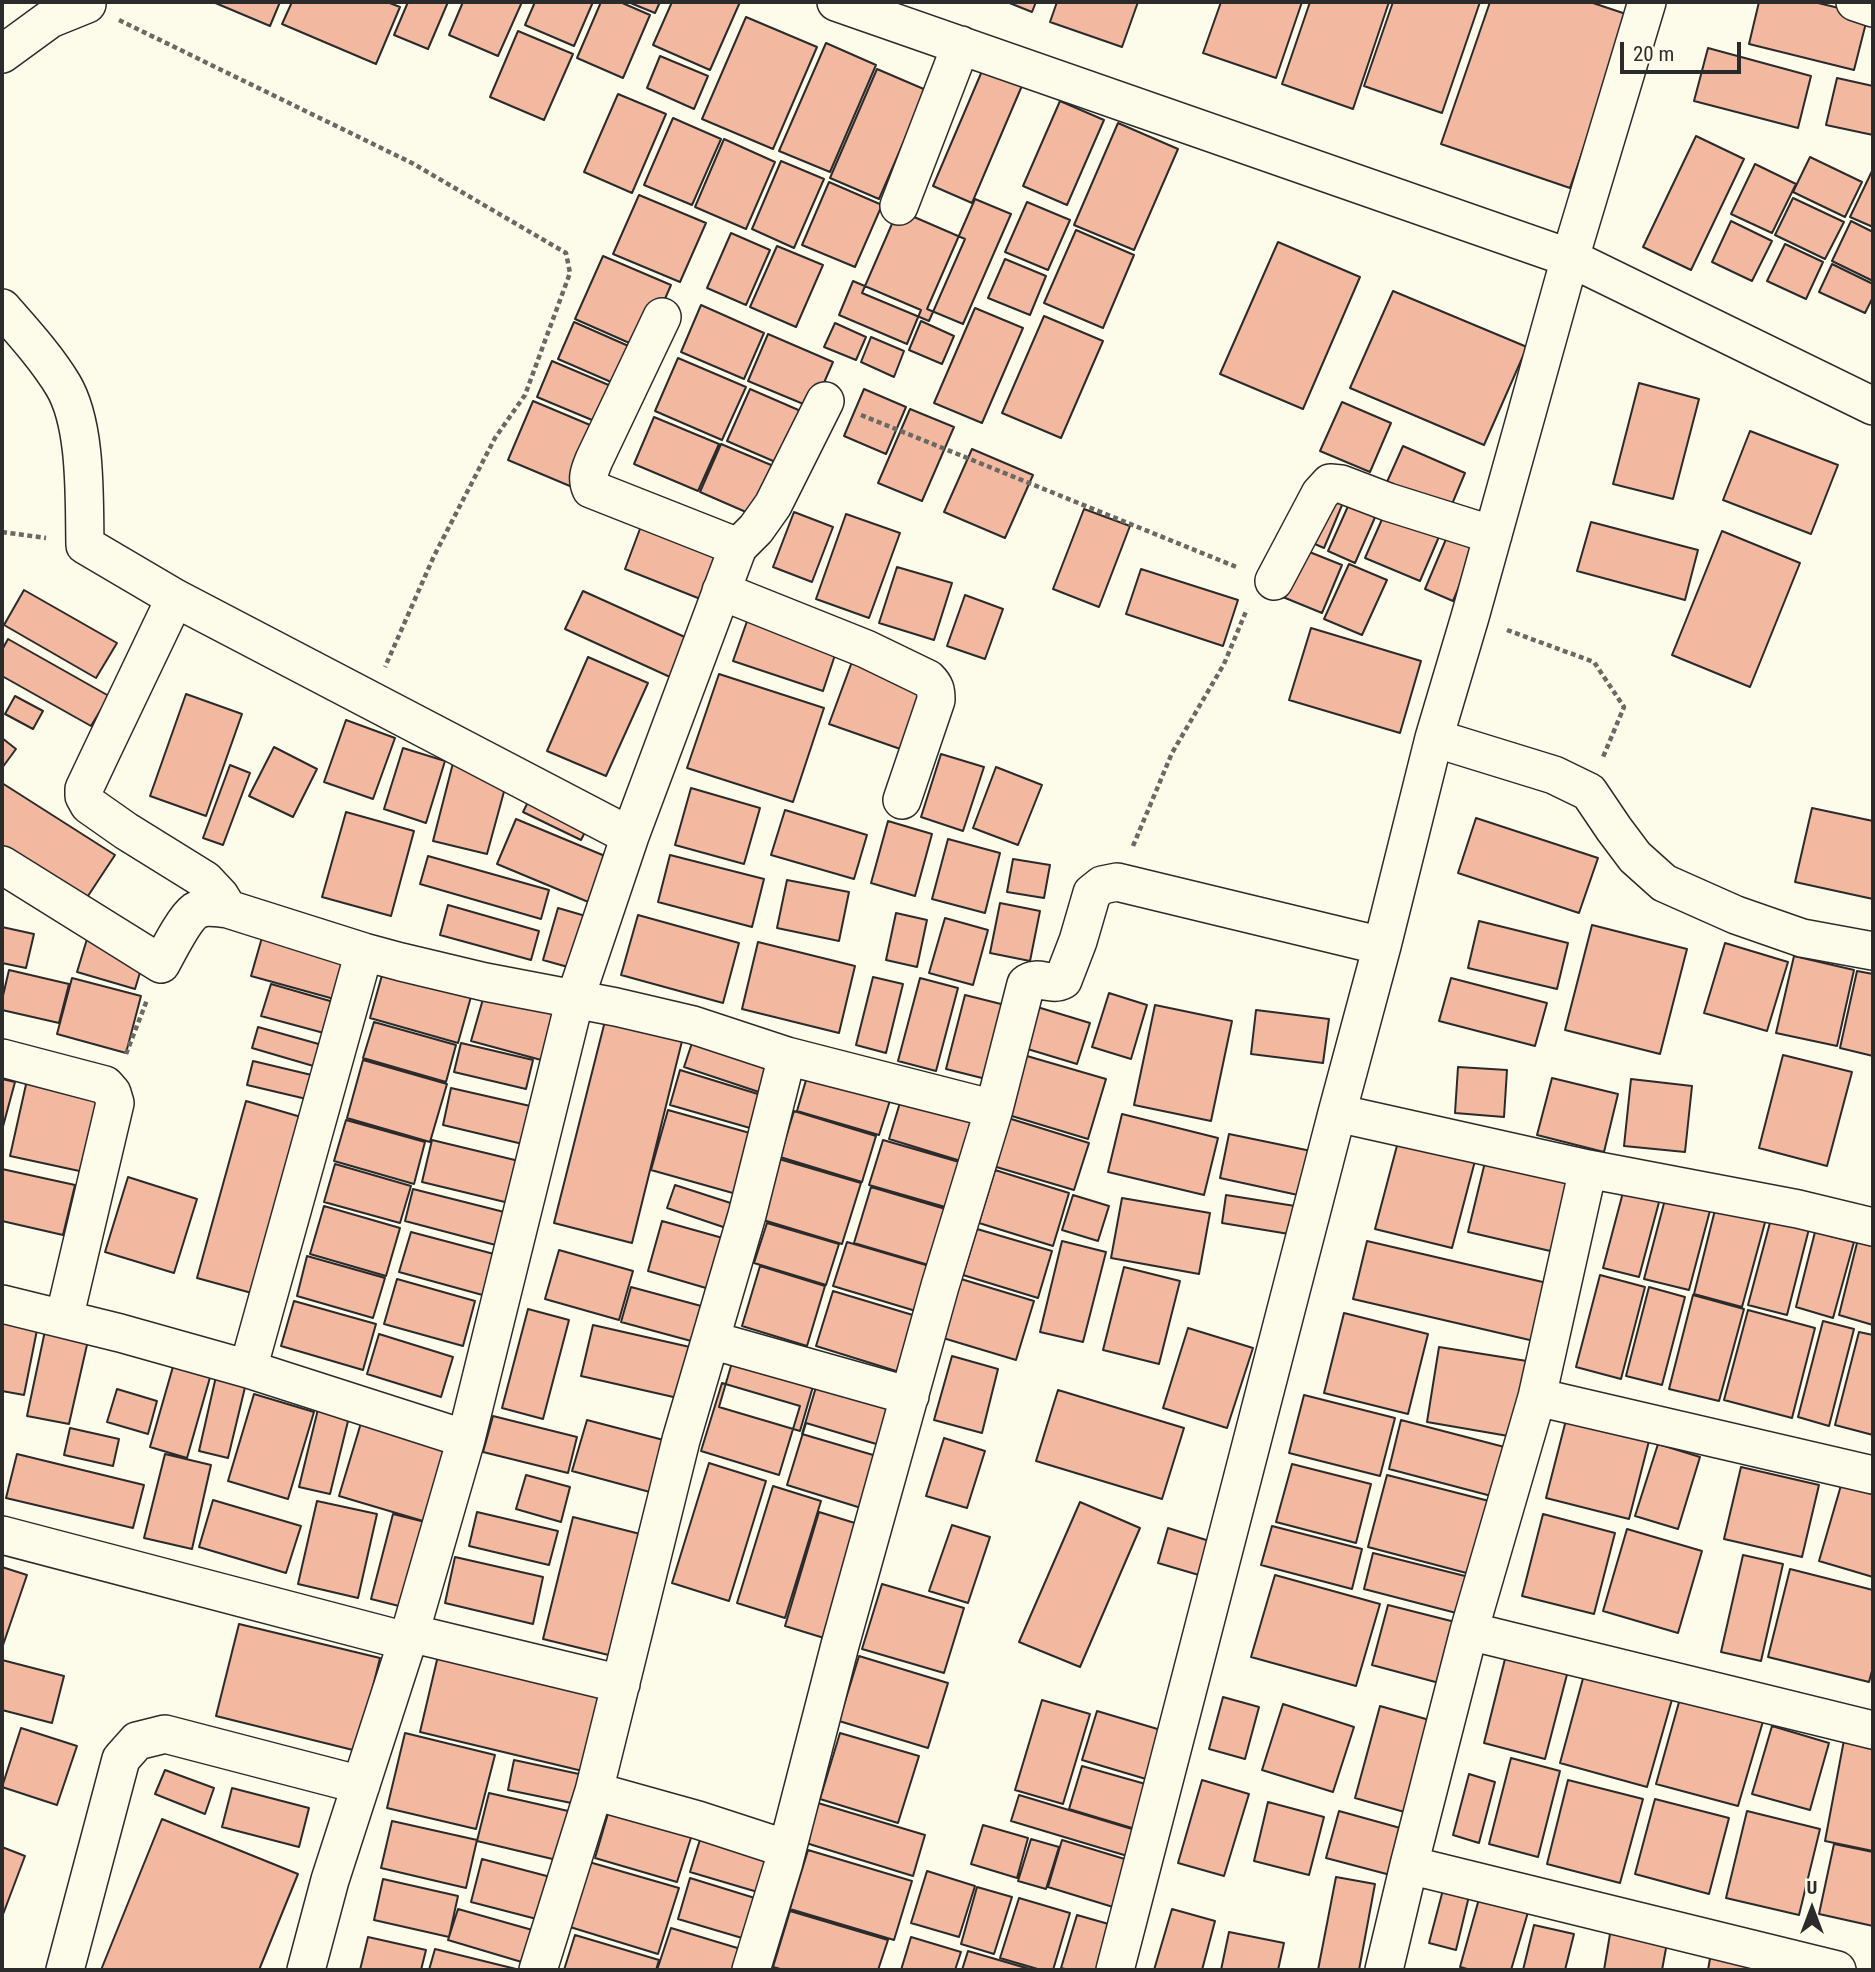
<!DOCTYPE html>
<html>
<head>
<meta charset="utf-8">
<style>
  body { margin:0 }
  #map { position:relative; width:1875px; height:1972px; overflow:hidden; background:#fdfbea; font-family:"Roboto Condensed",sans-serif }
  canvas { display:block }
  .frame { position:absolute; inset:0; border:4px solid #2b2b2b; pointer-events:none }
  .north { position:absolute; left:1777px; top:1874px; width:70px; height:70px; -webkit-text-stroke:5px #fdfbea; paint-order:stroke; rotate:0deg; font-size:19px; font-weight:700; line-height:28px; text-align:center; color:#2b2b2b }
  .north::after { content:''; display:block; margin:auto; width:24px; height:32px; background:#2b2b2b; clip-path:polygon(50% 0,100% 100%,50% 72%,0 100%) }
  .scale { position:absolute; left:1620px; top:42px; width:121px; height:32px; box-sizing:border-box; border:4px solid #2b2b2b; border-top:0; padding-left:9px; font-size:21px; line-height:24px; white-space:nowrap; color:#2b2b2b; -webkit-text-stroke:5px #fdfbea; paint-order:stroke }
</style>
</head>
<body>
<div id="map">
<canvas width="1875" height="1972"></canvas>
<div class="frame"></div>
<div class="north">U</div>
<div class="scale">20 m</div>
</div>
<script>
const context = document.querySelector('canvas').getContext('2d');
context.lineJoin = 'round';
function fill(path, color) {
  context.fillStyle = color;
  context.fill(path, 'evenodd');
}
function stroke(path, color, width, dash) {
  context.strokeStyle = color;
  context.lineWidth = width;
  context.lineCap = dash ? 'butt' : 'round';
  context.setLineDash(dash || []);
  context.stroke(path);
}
const building = new Path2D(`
  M213,2H280L270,26Z
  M292,2H387L400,7L376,64L282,24Z
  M408,2H448L428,49L394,35Z
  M463,2H522L498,56L449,35Z
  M535,2H593L574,46L525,25Z
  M601,2H620L650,15L623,78L577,58Z
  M628,2H660L655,13Z
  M672,2H740L710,70L653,45Z
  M1007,2H1036L1032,12Z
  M1057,2H1138L1122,47L1050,22Z
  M1221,2H1302L1276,78L1203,53Z
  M1310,2H1389L1353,109L1282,84Z
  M1393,2H1480L1442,113L1364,86Z
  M1490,2H1590L1629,15L1570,188L1441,144Z
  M1759,2H1814L1868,15L1854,70L1749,44Z
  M746,17L817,47L773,149L702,119Z
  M518,31L573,54L544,120L490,97Z
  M826,43L876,65L830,172L779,151Z
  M1708,48L1811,76L1798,128L1694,101Z
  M660,56L708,76L694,109L647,88Z
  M985,64L1024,81L972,203L933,186Z
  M877,69L926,90L879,199L830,178Z
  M1837,78L1873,86V135L1826,125Z
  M618,94L666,114L632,193L584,172Z
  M1060,101L1104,120L1067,205L1023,186Z
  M673,118L721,139L692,205L644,185Z
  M1118,123L1178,149L1134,250L1074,225Z
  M1696,136L1744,159L1691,270L1643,247Z
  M724,139L775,162L746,229L695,207Z
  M1810,157L1862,182L1845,217L1793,192Z
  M781,161L824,179L794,248L752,229Z
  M1755,164L1796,184L1772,233L1731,214Z
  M1873,169V227L1850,217Z
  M829,182L882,205L855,267L802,245Z
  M639,195L706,223L680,282L613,254Z
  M1793,198L1844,222L1825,259L1775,235Z
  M975,199L1011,214L963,324L927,309Z
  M1027,202L1070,220L1048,270L1005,252Z
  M898,210L965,239L929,321L862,293Z
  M1731,221L1772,241L1752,281L1712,262Z
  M1851,221L1873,232V281L1832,261Z
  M1076,230L1134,255L1103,328L1044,303Z
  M731,233L770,250L746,305L707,288Z
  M1278,242L1360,277L1303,409L1220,374Z
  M1785,244L1823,262L1806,299L1767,281Z
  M777,246L823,265L796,327L750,307Z
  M603,256L671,285L643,349L575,319Z
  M1005,259L1046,276L1030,315L988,298Z
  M1832,264L1873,284V297L1865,313L1819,292Z
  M853,281L921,310L907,344L839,315Z
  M1393,291L1527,347L1484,445L1350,388Z
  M701,305L764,333L744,379L681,352Z
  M975,308L1023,328L982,423L934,403Z
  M1044,316L1103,341L1061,438L1002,413Z
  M921,321L954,336L942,364L909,350Z
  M574,322L633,348L618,385L558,359Z
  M835,323L866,337L856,360L824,347Z
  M768,334L833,362L813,408L748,381Z
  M871,337L904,351L894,377L861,362Z
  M678,358L746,387L722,440L655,411Z
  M552,361L618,389L604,425L537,397Z
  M1639,383L1699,399L1673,499L1613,484Z
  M750,389L810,415L787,467L727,441Z
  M864,389L906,407L886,454L844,436Z
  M533,401L602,430L577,489L508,460Z
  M1342,402L1391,423L1370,472L1320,451Z
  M910,409L954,427L922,501L878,483Z
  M654,417L719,444L698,491L634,464Z
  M1750,431L1838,465L1811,534L1723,500Z
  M721,444L783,470L762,519L700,492Z
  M1403,446L1465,473L1450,509L1387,482Z
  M972,449L1033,475L1005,538L944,512Z
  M1310,483L1345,498L1324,548L1289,533Z
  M1353,495L1380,506L1355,563L1328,551Z
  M1387,508L1441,532L1420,581L1365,558Z
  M1084,509L1130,526L1099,607L1053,589Z
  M794,512L833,527L812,582L773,567Z
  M846,514L900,533L869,618L816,599Z
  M644,518L729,550L708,602L625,569Z
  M1591,522L1698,550L1685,600L1577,571Z
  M1722,531L1800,563L1750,687L1672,655Z
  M1449,532L1477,544L1453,601L1425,589Z
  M1297,547L1342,565L1322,613L1278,595Z
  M1349,564L1387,580L1362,635L1324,619Z
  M897,567L952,583L934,640L879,623Z
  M1141,569L1238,600L1223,646L1126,614Z
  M24,590L117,643L96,678L4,625Z
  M583,591L687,638L670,677L565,629Z
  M965,595L1003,609L985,659L947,646Z
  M751,610L840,640L823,691L733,661Z
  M1311,628L1421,661L1400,733L1289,700Z
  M8,639L109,696L91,726L2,676V650Z
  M588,657L648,683L606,776L547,751Z
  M853,659L930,687L906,751L829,724Z
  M719,674L824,708L793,802L687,768Z
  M186,694L242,714L206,816L150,796Z
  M15,696L43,711L33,729L5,714Z
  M346,720L395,738L373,799L324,782Z
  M2,738L16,749L2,768Z
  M274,747L317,769L293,817L249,796Z
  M403,748L445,761L426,823L384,809Z
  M941,754L984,767L963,831L921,817Z
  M453,763L508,777L487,854L433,841Z
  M230,765L250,773L223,845L203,838Z
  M996,767L1042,785L1018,845L973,828Z
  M2,783L115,855L86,899L2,845Z
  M691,788L760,808L744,864L675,845Z
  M533,792L591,820L581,840L523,812Z
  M1812,808L1873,821V899L1795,882Z
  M785,810L867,835L854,879L771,855Z
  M346,812L414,831L391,916L322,897Z
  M1476,818L1598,858L1579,913L1458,873Z
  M516,819L617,861L598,906L497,864Z
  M888,821L932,834L915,896L871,883Z
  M948,839L1000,853L985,913L932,899Z
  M670,855L764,879L752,927L658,902Z
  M428,856L549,890L541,919L420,884Z
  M1013,859L1050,865L1044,898L1007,892Z
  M787,880L849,892L839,941L777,928Z
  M1000,903L1040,911L1030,961L990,953Z
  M448,905L539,931L531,960L440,935Z
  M558,908L596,919L582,971L543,960Z
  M896,913L927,920L917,967L886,960Z
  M638,915L739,943L723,1003L621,975Z
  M945,918L988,930L973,985L929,973Z
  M1479,921L1568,943L1557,989L1468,968Z
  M1592,925L1687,949L1660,1054L1565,1030Z
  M2,927L34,934L26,968L2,963Z
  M265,927L359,953L345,1002L251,976Z
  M87,939L145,956L135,989L77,972Z
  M758,942L855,966L839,1033L742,1009Z
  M1725,943L1788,962L1767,1031L1704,1013Z
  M1794,956L1854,970L1837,1046L1776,1033Z
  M386,961L474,986L458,1043L370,1018Z
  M9,970L69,984L59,1023L2,1010V1000Z
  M1857,971L1873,974V1056L1840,1048Z
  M873,977L903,984L886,1053L856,1045Z
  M72,978L141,996L126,1053L57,1034Z
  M920,978L958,988L936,1071L898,1061Z
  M1451,978L1547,1003L1535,1046L1439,1021Z
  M271,984L344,1005L335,1036L261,1016Z
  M487,985L572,1009L556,1064L471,1041Z
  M1109,993L1147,1005L1131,1059L1092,1047Z
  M965,995L1005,1005L986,1079L946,1069Z
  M1155,1005L1232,1021L1211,1121L1134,1105Z
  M1034,1006L1090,1023L1077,1064L1021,1047Z
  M608,1009L685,1029L632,1243L554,1223Z
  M1256,1010L1329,1019L1323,1063L1251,1054Z
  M374,1022L456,1045L446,1082L363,1058Z
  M258,1027L333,1048L327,1070L252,1048Z
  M694,1037L781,1066L771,1096L684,1067Z
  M461,1043L533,1060L526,1089L454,1072Z
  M1020,1054L1106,1079L1088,1139L1002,1113Z
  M1783,1055L1852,1072L1827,1166L1759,1148Z
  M363,1060L447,1084L430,1142L347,1118Z
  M253,1061L320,1077L315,1101L247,1085Z
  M811,1063L894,1088L879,1135L797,1111Z
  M1458,1067L1507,1070L1504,1117L1455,1113Z
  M680,1070L774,1099L764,1132L670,1105Z
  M1552,1078L1618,1094L1604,1152L1537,1135Z
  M2,1079L15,1082L2,1130Z
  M1631,1079L1692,1086L1685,1152L1624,1146Z
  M27,1080L101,1097L84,1172L10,1156Z
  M905,1086L990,1112L974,1165L889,1139Z
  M451,1088L539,1108L531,1146L443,1125Z
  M246,1101L308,1119L259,1295L197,1278Z
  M668,1110L764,1137L747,1197L651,1170Z
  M794,1111L876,1136L862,1182L780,1157Z
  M1122,1114L1218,1138L1204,1195L1108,1172Z
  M1008,1118L1089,1143L1074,1190L993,1166Z
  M346,1120L425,1142L414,1184L334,1161Z
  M1229,1134L1316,1152L1307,1197L1220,1178Z
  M1399,1138L1476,1157L1452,1248L1375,1229Z
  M432,1140L519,1161L509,1203L422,1182Z
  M883,1140L973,1166L959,1211L869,1185Z
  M1486,1158L1576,1178L1559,1253L1468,1232Z
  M779,1159L861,1183L842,1244L760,1219Z
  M335,1164L411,1186L400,1223L324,1202Z
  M2,1169L75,1185L63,1235L2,1221Z
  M995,1170L1069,1193L1053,1246L979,1223Z
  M128,1177L197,1199L174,1273L105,1252Z
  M1626,1181L1662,1191L1639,1277L1603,1268Z
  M675,1185L743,1207L735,1231L667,1208Z
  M871,1187L959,1213L942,1269L854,1243Z
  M413,1189L516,1215L507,1248L405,1221Z
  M1667,1192L1712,1203L1689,1290L1644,1279Z
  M1073,1195L1109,1206L1098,1241L1062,1230Z
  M1226,1195L1295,1206L1289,1234L1222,1223Z
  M1122,1198L1210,1213L1199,1274L1111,1258Z
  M1717,1202L1767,1215L1742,1307L1694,1294Z
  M324,1206L400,1228L386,1276L310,1254Z
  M1772,1215L1810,1225L1787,1315L1748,1305Z
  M662,1221L737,1242L723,1293L648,1271Z
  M767,1223L839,1244L826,1285L754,1263Z
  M977,1229L1052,1251L1038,1298L963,1275Z
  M411,1232L509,1258L497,1299L399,1272Z
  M1815,1232L1854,1242L1833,1318L1796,1307Z
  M1858,1239L1873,1243V1325L1839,1315Z
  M1062,1241L1106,1252L1083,1342L1040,1332Z
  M1367,1241L1547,1283L1534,1341L1353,1299Z
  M847,1242L943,1270L929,1315L833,1286Z
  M559,1250L633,1271L619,1320L545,1299Z
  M307,1256L385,1278L373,1318L297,1296Z
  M760,1266L825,1286L807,1346L742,1326Z
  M1124,1267L1180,1281L1159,1364L1103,1350Z
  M1600,1275L1645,1287L1621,1379L1576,1367Z
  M397,1279L475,1301L463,1346L384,1324Z
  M961,1279L1034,1301L1016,1360L943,1338Z
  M631,1287L716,1310L706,1345L621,1322Z
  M1649,1287L1685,1297L1662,1385L1626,1376Z
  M833,1291L926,1319L909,1375L816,1346Z
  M1693,1295L1744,1309L1719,1401L1669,1389Z
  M294,1301L376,1324L363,1370L281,1346Z
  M2,1308L40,1315L24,1395L2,1391Z
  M528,1309L569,1320L543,1419L502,1408Z
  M1748,1310L1815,1328L1792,1418L1724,1400Z
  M1344,1313L1428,1334L1408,1414L1324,1393Z
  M1823,1321L1854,1329L1829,1426L1798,1417Z
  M593,1325L703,1350L691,1401L581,1376Z
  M46,1326L89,1336L69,1424L27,1416Z
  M1188,1328L1253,1348L1227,1428L1163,1408Z
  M1859,1332L1873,1335V1435L1835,1425Z
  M379,1334L453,1357L441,1397L367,1374Z
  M1439,1347L1527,1361L1514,1437L1427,1422Z
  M176,1356L213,1367L187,1458L150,1447Z
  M952,1356L998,1369L982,1433L934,1420Z
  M733,1359L814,1383L800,1431L719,1407Z
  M217,1372L247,1379L228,1458L199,1451Z
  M819,1377L906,1403L890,1460L802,1434Z
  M722,1383L800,1406L779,1475L701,1451Z
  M117,1389L157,1401L148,1434L107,1422Z
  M1058,1390L1184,1428L1162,1499L1036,1461Z
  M254,1394L314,1412L288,1499L228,1481Z
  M1304,1395L1395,1418L1380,1476L1289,1453Z
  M320,1401L351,1409L330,1494L299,1487Z
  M364,1413L448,1438L423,1521L339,1496Z
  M493,1416L577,1437L568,1473L483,1452Z
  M587,1420L675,1443L661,1495L572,1471Z
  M1401,1420L1512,1449L1499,1498L1389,1469Z
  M1566,1420L1649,1441L1629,1519L1546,1498Z
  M806,1423L893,1449L874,1512L787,1485Z
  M70,1428L119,1439L113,1466L64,1455Z
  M944,1438L985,1451L967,1508L926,1496Z
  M1658,1444L1700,1457L1678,1529L1635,1516Z
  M17,1454L144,1485L133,1528L6,1498Z
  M165,1454L211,1465L192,1549L144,1538Z
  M709,1463L766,1481L729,1601L672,1583Z
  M1292,1464L1371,1484L1356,1543L1276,1522Z
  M1741,1467L1819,1485L1802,1557L1724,1539Z
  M526,1475L570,1487L561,1522L516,1509Z
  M1387,1475L1493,1502L1474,1575L1368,1547Z
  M1844,1475L1873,1484V1577L1819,1561Z
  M773,1486L821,1501L785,1618L737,1603Z
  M213,1500L301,1526L286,1573L199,1547Z
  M317,1501L377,1514L358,1598L298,1584Z
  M1080,1502L1140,1528L1080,1667L1019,1642Z
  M477,1512L558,1531L549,1565L469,1546Z
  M819,1512L871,1528L837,1642L785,1626Z
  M393,1514L429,1523L407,1608L371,1599Z
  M1543,1514L1615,1533L1594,1614L1522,1596Z
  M573,1517L656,1538L625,1659L543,1639Z
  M952,1525L990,1537L968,1603L929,1591Z
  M1272,1526L1362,1549L1352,1589L1261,1565Z
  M1168,1528L1219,1544L1209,1578L1158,1563Z
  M1627,1529L1702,1551L1678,1633L1603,1611Z
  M1373,1553L1473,1578L1464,1615L1364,1589Z
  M1743,1555L1783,1564L1761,1661L1721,1652Z
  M455,1557L543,1577L533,1624L445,1603Z
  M2,1567L27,1575L2,1648Z
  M1790,1569L1873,1590V1667L1869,1682L1768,1657Z
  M1275,1575L1380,1604L1356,1686L1251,1657Z
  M882,1584L964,1608L944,1673L862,1649Z
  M1388,1605L1459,1623L1443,1684L1372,1665Z
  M239,1624L380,1658L357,1751L216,1716Z
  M441,1643L616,1686L595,1774L420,1732Z
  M1508,1647L1570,1663L1545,1759L1484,1743Z
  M859,1656L948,1683L928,1748L839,1721Z
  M2,1660L64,1676L52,1723L2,1710Z
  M1585,1671L1673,1696L1647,1787L1560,1763Z
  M1681,1695L1764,1718L1738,1806L1656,1784Z
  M1223,1697L1259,1707L1245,1759L1209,1749Z
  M1042,1700L1090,1714L1063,1804L1015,1790Z
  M1283,1704L1354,1727L1333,1792L1262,1770Z
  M1380,1706L1440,1723L1415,1815L1355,1798Z
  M1097,1711L1171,1733L1156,1782L1082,1760Z
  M1772,1726L1829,1743L1810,1810L1752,1794Z
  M21,1728L77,1746L57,1805L2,1787Z
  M405,1733L495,1755L476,1829L387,1808Z
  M840,1733L919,1756L898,1823L820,1799Z
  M1844,1740L1873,1745V1851L1825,1841Z
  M1511,1758L1560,1771L1538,1857L1489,1844Z
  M514,1760L593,1777L586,1806L508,1790Z
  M1082,1766L1156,1787L1142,1831L1069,1809Z
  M165,1770L214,1788L205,1814L155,1794Z
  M1469,1774L1495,1782L1479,1843L1453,1835Z
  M1202,1780L1249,1794L1224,1876L1178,1863Z
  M1568,1780L1643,1799L1620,1883L1547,1864Z
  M232,1788L309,1808L299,1847L222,1827Z
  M489,1793L577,1813L565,1862L477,1841Z
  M1019,1795L1142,1832L1134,1858L1011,1821Z
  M1655,1799L1729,1818L1709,1894L1635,1874Z
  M612,1800L695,1825L677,1882L595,1858Z
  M1268,1802L1324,1817L1309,1875L1254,1861Z
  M818,1803L925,1835L913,1876L806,1843Z
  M1339,1811L1411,1831L1398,1877L1326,1858Z
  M1747,1811L1820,1829L1799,1915L1726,1898Z
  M162,1819L298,1874L259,1970H101Z
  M392,1821L477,1840L466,1888L381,1868Z
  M983,1825L1028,1838L1017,1878L971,1864Z
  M703,1830L783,1854L771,1896L690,1872Z
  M1031,1839L1059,1847L1046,1889L1018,1881Z
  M1062,1840L1128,1860L1113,1907L1048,1887Z
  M1834,1844L1873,1852V1926L1819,1914Z
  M2,1847L25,1856L2,1917Z
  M808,1850L912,1881L894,1940L790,1909Z
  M482,1859L562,1880L552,1923L471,1902Z
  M589,1862L679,1888L658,1954L570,1927Z
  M927,1871L975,1886L959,1937L911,1923Z
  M1336,1877L1375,1884L1359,1970H1318Z
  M690,1878L771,1903L759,1943L678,1919Z
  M383,1879L458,1896L449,1937L374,1920Z
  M1444,1886L1470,1892L1456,1950L1429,1943Z
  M977,1887L1012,1897L994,1954L961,1944Z
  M1482,1888L1531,1902L1511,1970H1471L1460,1967Z
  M1019,1898L1070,1913L1053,1970H1041L1000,1958Z
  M458,1909L543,1933L535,1966L448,1940Z
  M1172,1909L1215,1921L1202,1970H1154Z
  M790,1911L888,1940L878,1970H784L773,1967Z
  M1077,1915L1112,1925L1098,1970H1069L1061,1968Z
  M1612,1922L1669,1932L1662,1970H1604Z
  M1534,1925L1574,1934L1565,1970H1523Z
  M671,1928L754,1953L748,1970H657Z
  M1229,1932L1284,1943L1278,1970H1221Z
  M575,1935L659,1960L656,1970H564Z
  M368,1937L426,1950L421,1970H360Z
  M911,1937L961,1952L955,1970H901Z
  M1712,1947L1768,1970H1708Z
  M435,1949L520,1970H429Z
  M968,1951L1033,1970H962Z`);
fill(building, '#f2b8a0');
stroke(building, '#2b2b2b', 2);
const street = new Path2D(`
  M836,2L1570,258L1873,406
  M1855,2L1873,8
  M2,54L50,19L87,4
  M899,206L961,45
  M2,308C23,332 46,357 63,385C87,425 84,498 85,545L175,598L630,836L738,547L756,529L773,505L825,401
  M662,317L594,460C590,470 586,478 591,489L738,547
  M1274,581L1320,494L1330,483L1341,484L1388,502L1493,535
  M721,591L866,649L928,679C935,686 936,690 936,700L902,800
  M175,598L101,753L84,789V796L89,805L126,831L205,880L220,896L228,909
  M1434,738L1554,775L1589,792L1614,829L1635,857L1664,883L1736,915L1802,938L1873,951
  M2,865L161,964C168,951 184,919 195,911C204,905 218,908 228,909L364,952L401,962L485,982L616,1007L693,1025L787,1056L994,1109
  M364,952L248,1369L466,1439
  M2,1058L105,1085L112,1093L115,1103L64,1319
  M1337,1113L1588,1169L1798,1209L1873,1227
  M2,1304L120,1333L248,1369
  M711,1340L910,1396
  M1537,1397L1873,1475
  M2,1535L406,1641
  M1469,1631L1873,1730
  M410,1633L621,1684
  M594,1791L698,1820L787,1849
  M1409,1865L1837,1970
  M65,1970L121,1759L137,1741L165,1734L361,1785
  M306,1970L330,1880L410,1633L466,1439L575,999L630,836
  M538,1970L594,1791L681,1440L747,1215L787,1056
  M751,1970L784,1862L840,1645L940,1286L994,1109L1026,984C1037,974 1051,987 1063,980L1078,941L1092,893L1102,885L1117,882L1382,946
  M1115,1970L1337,1113L1382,946L1434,738L1470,617L1570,258L1647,2
  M1384,1970L1409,1865L1469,1631L1537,1397L1588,1169`);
stroke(street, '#2b2b2b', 40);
stroke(new Path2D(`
  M119,20L412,163L566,253L570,273L525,395L495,438L434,556L385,667
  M861,415L1239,568
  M2,532L46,538
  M1507,630L1594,662L1624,707L1603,757
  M1133,846L1172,753L1224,664L1247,609
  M126,1054L147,1000`), '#6a6964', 4.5, [5, 3.5]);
stroke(street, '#fdfbea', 37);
</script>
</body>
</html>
